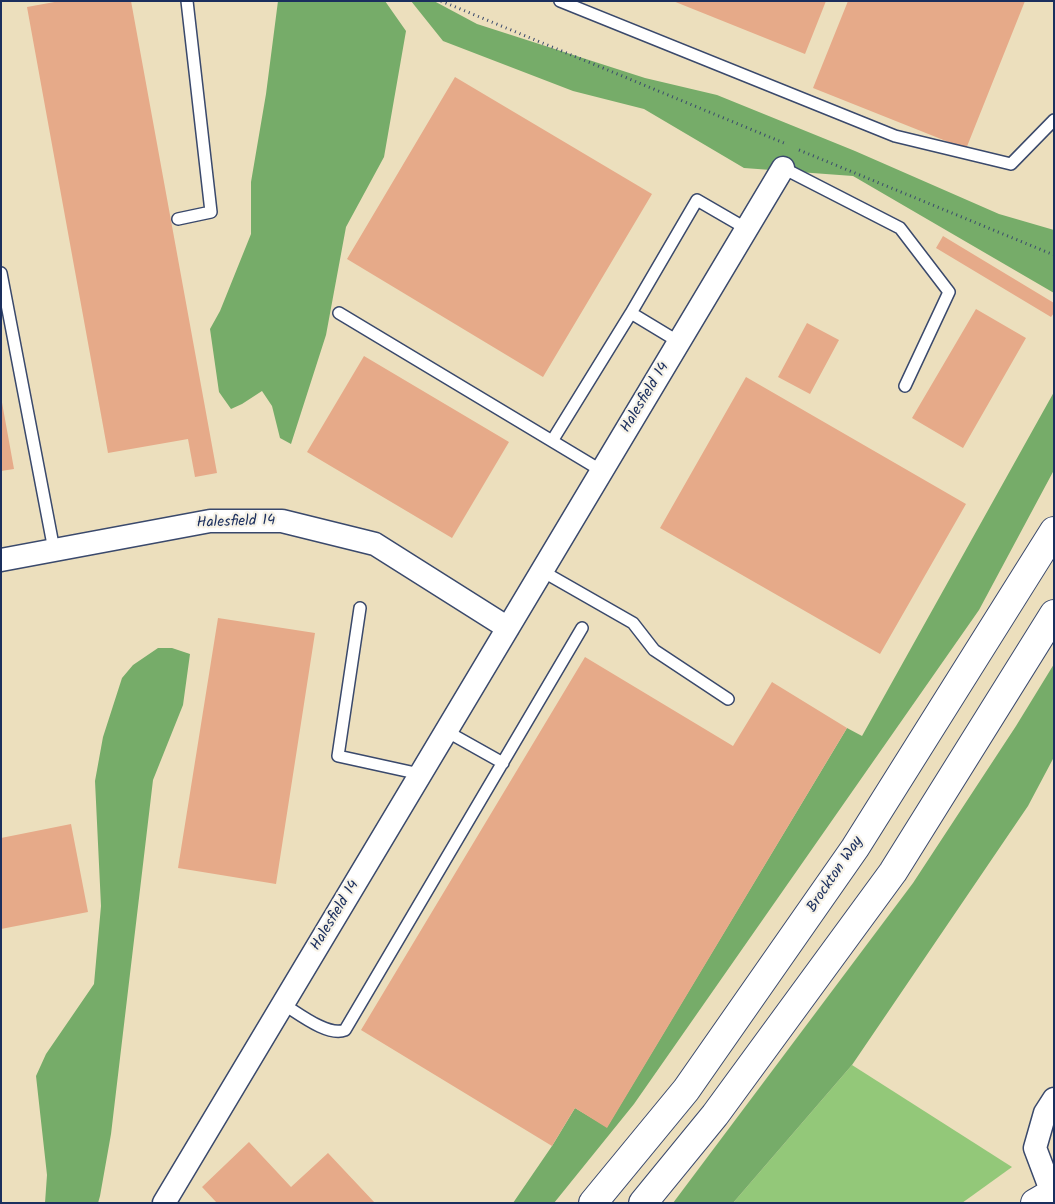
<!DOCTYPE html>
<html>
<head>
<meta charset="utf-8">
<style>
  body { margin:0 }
  #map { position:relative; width:1055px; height:1204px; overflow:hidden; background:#ecdfbd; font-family:Kalam,sans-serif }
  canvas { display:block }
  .frame { position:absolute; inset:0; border:2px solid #1b2f5e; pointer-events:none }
</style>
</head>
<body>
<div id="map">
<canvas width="1055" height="1204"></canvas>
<div class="frame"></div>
</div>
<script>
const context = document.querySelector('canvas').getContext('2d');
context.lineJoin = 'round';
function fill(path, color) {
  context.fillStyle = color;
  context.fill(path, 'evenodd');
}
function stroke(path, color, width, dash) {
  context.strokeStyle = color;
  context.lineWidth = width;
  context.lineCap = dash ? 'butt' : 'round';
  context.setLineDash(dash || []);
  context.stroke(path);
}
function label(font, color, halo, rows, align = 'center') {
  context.font = font + ' Kalam,sans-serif';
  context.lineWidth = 4.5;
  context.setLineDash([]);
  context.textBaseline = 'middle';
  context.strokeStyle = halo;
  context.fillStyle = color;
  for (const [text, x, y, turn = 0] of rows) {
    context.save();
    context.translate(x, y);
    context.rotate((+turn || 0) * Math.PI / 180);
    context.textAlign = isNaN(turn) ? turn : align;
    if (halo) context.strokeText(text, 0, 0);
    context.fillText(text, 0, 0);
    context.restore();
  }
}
fill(new Path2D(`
  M852,1065L1012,1167L962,1203H733Z`), '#93c879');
fill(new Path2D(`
  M278,1H385L406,31L384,157L346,227L326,335L291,444L280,438L272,406L262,391L242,404L231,409L219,392L210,329L220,311L251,234V182L266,94Z
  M411,1H434L477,24L645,78L717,95L855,151L999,214L1054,230V293L853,176L744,168L644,109L573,91L443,41Z
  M1054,392V470L979,610L634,1104L554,1203H513L552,1146L575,1108L607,1127L847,728L862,736Z
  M158,648H172L190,654L183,705L153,780L111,1134L100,1196L98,1203H45L47,1175L36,1076L46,1054L94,984L101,906L95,781L103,737L122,678L133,665Z
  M1054,664V757L1028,806L852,1065L733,1203H673L913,883L1016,726Z`), '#76ac69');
fill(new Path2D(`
  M60,1H131L217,473L195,477L188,439L108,453L27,7Z
  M673,1H826L805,54Z
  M848,1H1025L966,149L813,88Z
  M455,77L652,194L543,377L347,259Z
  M943,236L1054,303V313L1051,317L936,248Z
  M976,309L1026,338L963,448L912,418Z
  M807,323L839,340L810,394L778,377Z
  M364,356L509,442L452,538L307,452Z
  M746,377L966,504L880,654L660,528Z
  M1,397L14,469L1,471Z
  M218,618L315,633L276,884L178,868Z
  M585,657L733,746L772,682L847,728L607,1128L575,1108L552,1146L361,1030Z
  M71,824L88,912L1,929V838Z
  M249,1142L291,1187L328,1153L375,1203H217L202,1187Z`), '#e6aa89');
const service = new Path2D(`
  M560,1L895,136L1011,164L1054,120
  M783,168L900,228L949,292L905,386
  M178,219L211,212L187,1
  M1,273L54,550
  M339,313L602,471
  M631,313L697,200L747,229
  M552,441L631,313L679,342
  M542,571L633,623L654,650L728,699
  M360,608L338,756L420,774
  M446,731L503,763
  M283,1004C298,1013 328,1037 345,1030L582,628`);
const minor = new Path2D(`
  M1,560L210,521H282L375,544L508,628
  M1052,1193L1035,1148L1045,1113L1054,1099
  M164,1203L783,168`);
const tertiary = new Path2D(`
  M1035,1203L1054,1192`);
const trunk = new Path2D(`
  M593,1203L686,1090L855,848L1054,531
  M643,1203L715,1115L893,872L1054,614`);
stroke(service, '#3a496c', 14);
stroke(minor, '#3a496c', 25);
stroke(tertiary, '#3a496c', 30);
stroke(trunk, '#3a496c', 30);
stroke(new Path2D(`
  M441,1L784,143
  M799,150L1054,255`), '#3a496c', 3, [1, 4]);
stroke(service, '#fff', 11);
stroke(minor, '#fff', 22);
stroke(tertiary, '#fff', 28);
stroke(trunk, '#fff', 28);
label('15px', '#1b2f5e', '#f7f3e8', [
  ["Halesfield 14",646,398,-59],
  ["Halesfield 14",236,523,-2],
  ["Brockton Way",836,875,-56],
  ["Halesfield 14",336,916,-59]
]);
</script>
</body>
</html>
